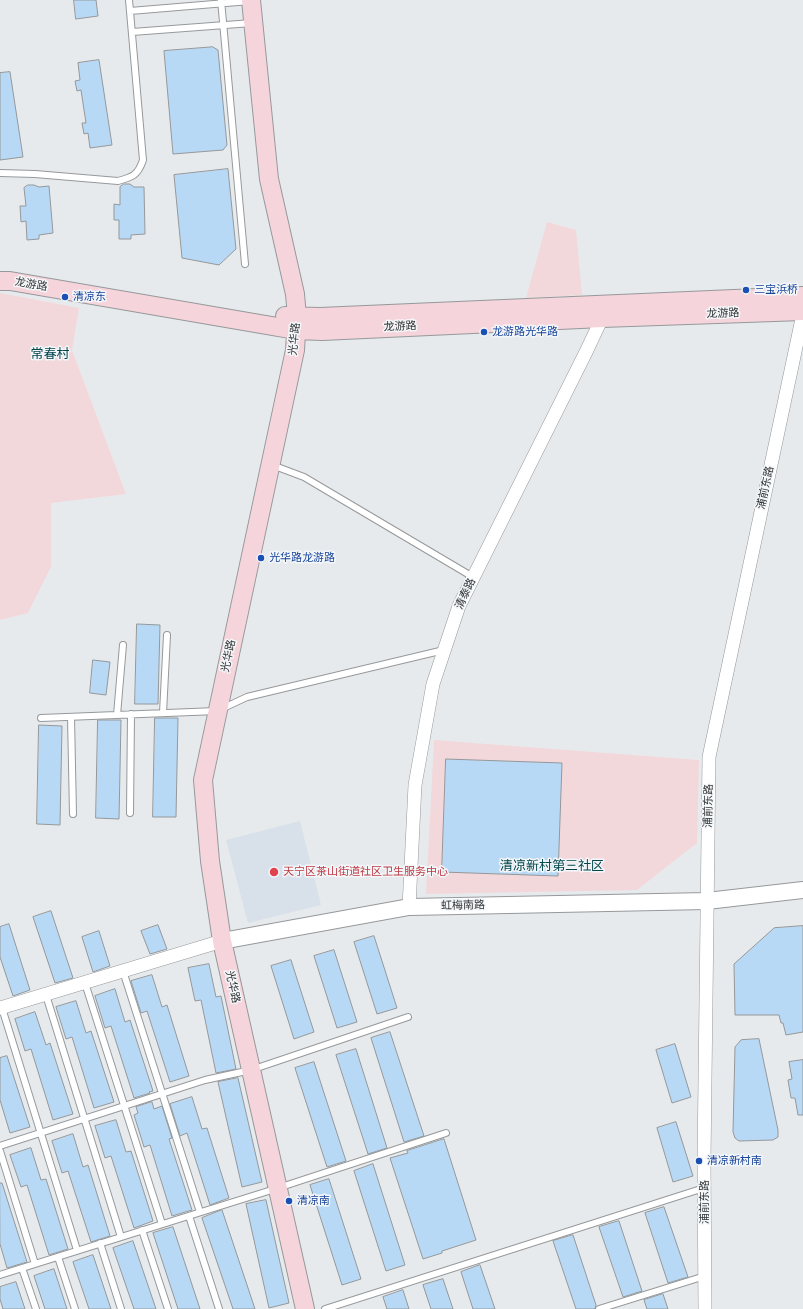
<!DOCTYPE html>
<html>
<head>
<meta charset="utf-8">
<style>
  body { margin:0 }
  canvas { display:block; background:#e7eaec }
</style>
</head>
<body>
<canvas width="803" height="1309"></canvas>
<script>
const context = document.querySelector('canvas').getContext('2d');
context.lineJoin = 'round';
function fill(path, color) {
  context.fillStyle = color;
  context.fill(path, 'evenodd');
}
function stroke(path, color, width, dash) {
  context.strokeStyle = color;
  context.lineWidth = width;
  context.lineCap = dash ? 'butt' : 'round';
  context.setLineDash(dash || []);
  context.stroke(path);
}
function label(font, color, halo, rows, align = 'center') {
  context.font = font + ' "Titillium Web","Noto Sans SC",sans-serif';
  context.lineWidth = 3;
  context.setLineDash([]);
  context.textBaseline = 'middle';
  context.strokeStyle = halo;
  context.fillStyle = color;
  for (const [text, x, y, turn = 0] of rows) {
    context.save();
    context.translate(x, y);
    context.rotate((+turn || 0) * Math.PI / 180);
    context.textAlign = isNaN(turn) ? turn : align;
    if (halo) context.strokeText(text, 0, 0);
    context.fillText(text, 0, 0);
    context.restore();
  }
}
fill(new Path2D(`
  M547,222L576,230L582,295L526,298Z
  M0,293L79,308L72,350L126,494L51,503V567L28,613L0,620Z
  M434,740L699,760L697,843L637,890L426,894Z`), '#f3d8db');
fill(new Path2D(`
  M300,821L321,905L248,923L226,840Z`), '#d8e1e9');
const building = new Path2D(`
  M74,0H96L98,16L76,19Z
  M213,47L218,50L227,145L223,150L173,154L164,51Z
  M99,60L112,145L90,148L88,133L84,134L82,123H86L81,90L77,91L75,81L80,80L78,63Z
  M10,72L23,157L0,160V73Z
  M228,169L236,249L219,265L182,258L174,175Z
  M124,184H130L134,187H144L145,234L131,235V239H119V220H114V204L120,205V187Z
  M28,185H34L39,187L49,186L53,233L39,235V239L27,240L26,221L21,222L20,206H26L24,188Z
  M137,624L160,625L158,704H135Z
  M93,660L110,662L106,695L90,693Z
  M155,718H178L176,817H153Z
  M98,720H121L119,819L96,818Z
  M39,725L62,726L60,825L37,824Z
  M446,759L562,763L558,876L442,872Z
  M51,911L73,978L55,983L33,917Z
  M9,924L30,990L13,996L0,957V927Z
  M158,925L167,949L150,954L141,931Z
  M803,926V1032L786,1035L783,1023H781L779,1015H735L734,964L774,928Z
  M99,931L110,966L93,972L82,937Z
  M374,936L397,1008L377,1014L354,942Z
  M334,950L357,1022L337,1028L314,956Z
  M291,960L314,1032L294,1039L271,966Z
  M209,964L216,997L221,996L236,1069L216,1073L201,1000L195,1001L188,968Z
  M152,975L162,1007L167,1005L189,1076L170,1082L147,1011L141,1013L131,981Z
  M115,989L125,1022L130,1020L153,1091L149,1092L150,1093L134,1098L111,1026L105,1028L95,996Z
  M76,1001L86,1033L91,1031L114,1102L94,1108L72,1037L66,1039L56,1007Z
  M35,1012L46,1045L50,1043L73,1114L53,1120L31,1049L25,1051L15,1019Z
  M390,1032L424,1136L404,1142L371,1038Z
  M759,1039L778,1130V1137L773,1140L739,1141L735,1138L733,1132L735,1047L741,1040Z
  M675,1044L691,1097L672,1103L656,1050Z
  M356,1049L387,1148L368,1154L336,1055Z
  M7,1056L30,1127L10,1133L0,1100V1058Z
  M803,1060V1115H798L795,1098H791L788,1080L792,1079L789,1062Z
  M314,1062L346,1161L327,1167L295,1068Z
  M238,1078L262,1182L242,1187L218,1082Z
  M192,1097L202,1129L207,1128L229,1198L210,1205L187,1133L180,1136L170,1104Z
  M152,1102L154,1109L162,1106L172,1138L169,1139L192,1210L172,1216L150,1145L144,1147L134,1115L138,1113L136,1107Z
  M116,1120L126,1152L131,1151L153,1221L134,1228L111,1156L105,1158L95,1126Z
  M676,1122L693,1176L673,1182L657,1128Z
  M73,1134L83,1167L88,1165L110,1236L91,1242L68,1171L62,1173L52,1141Z
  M444,1139L476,1240L442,1251V1253L423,1259L390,1158L408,1153L407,1151Z
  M31,1148L41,1180L46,1179L68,1249L49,1255L27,1185L21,1187L10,1155Z
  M373,1164L405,1265L386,1271L354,1171Z
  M329,1179L361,1279L342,1285L310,1185Z
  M0,1183H2L27,1262L7,1268L0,1244Z
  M266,1200L289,1303L269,1308L246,1204Z
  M664,1207L688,1277L668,1283L645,1213Z
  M222,1210L255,1309H233L202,1218Z
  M619,1221L642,1291L623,1297L599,1227Z
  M173,1227L200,1309H178L153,1233Z
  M573,1235L596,1305L595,1309H576L553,1241Z
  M133,1241L156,1309H134L113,1248Z
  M93,1255L111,1309H89L73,1262Z
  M480,1265L495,1309H473L461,1272Z
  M54,1269L67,1309H45L34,1276Z
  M443,1279L453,1309H431L423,1285Z
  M16,1282L25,1309H3L0,1299V1287Z
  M403,1290L409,1309H387L383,1297Z
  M663,1294L668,1309H647L644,1300Z`);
fill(building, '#b8d9f5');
stroke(building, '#95989a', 1);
const service = new Path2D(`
  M221,0L245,264
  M130,11L250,1
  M132,32L252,23
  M0,173L35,174L118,181C133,177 138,175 143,160L129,0
  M272,465L304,477L473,577
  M163,713L167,635
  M117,715L123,645
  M71,717L73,814
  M41,718L217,711L247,697L444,650
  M130,813L131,714
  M123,971L200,1212
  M85,983L162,1224
  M46,995L121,1237
  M2,1008L77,1250
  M0,1146L205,1080L251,1070L408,1017
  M0,1151L35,1264
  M189,1216L219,1309
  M142,1230L168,1309
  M100,1243L121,1309
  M58,1257L75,1309
  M22,1268L36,1309
  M0,1275L278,1188L446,1133
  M325,1309L704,1188
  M599,1309L705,1276`);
const minor = new Path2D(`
  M409,907L415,785L433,684L459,606L586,352L602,318V310
  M0,1008L222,941
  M705,1309L704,1161L709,757L803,314`);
const tertiary = new Path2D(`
  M222,941L409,907L707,901L803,890`);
const secondary = new Path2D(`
  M251,0L269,179L295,294L297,317L295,350L203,780L210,861L222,941L305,1309
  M0,281H10L272,326L296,330L322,331L602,318L803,311
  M285,316L320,317L803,296`);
stroke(service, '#96999b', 8);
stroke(minor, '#96999b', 14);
stroke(tertiary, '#96999b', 18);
stroke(secondary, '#96999b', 20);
stroke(service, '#fff', 6);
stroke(minor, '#fff', 13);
stroke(tertiary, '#fff', 16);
stroke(secondary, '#f6d4db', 18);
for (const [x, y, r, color] of [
  [746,290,4,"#1a4fb4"],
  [65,297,4,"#1a4fb4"],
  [484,332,4,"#1a4fb4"],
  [261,558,4,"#1a4fb4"],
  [274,872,5,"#e0444e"],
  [699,1161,4,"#1a4fb4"],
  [289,1201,4,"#1a4fb4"]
]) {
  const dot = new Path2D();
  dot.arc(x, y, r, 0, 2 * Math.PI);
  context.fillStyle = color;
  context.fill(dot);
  stroke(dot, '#f4f7fa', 1.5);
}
label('11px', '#323334', '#f4f7fa', [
  ["龙游路",31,285,10],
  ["龙游路",723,314,-2],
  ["龙游路",400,327,-3],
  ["光华路",295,339,-84],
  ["浦前东路",766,488,-78],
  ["清泰路",466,594,-65],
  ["光华路",229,656,-78],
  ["浦前东路",709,806,-89],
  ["虹梅南路",463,906,-1],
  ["光华路",232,987,77],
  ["浦前东路",705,1202,-90]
]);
label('11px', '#164399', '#f4f7fa', [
  ["三宝浜桥",754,290],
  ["清凉东",73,297],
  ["龙游路光华路",492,332],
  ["光华路龙游路",269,558],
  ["清凉新村南",707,1161],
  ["清凉南",297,1201]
], 'left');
label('11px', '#be3a42', '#f4f7fa', [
  ["天宁区茶山街道社区卫生服务中心",283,872]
], 'left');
label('13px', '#02454b', '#f4f7fa', [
  ["常春村",50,355],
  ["清凉新村第三社区",552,867]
]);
</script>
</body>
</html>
